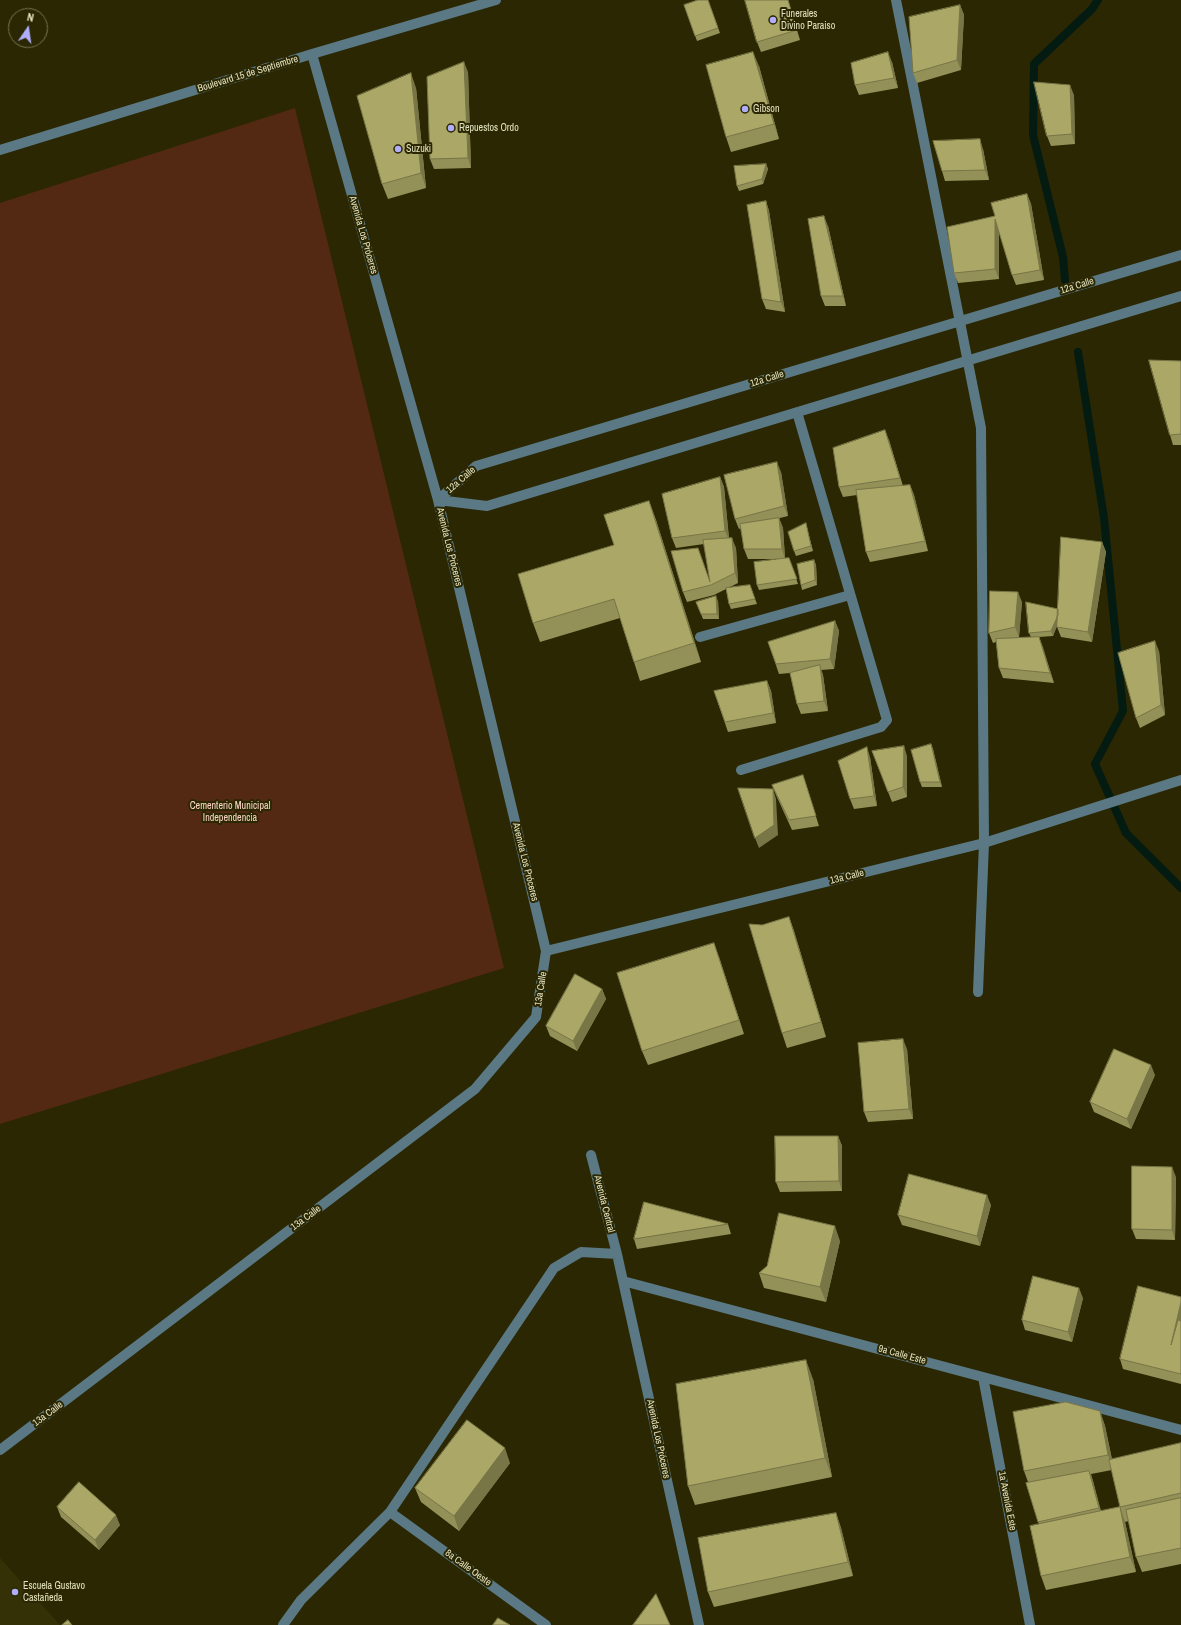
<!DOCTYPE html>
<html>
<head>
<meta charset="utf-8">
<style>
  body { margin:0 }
  #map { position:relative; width:1181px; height:1625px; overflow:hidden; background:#2a2702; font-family:"Archivo Narrow",sans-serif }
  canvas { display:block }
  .north { position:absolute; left:8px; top:8px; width:40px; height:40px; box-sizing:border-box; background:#2a2702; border:1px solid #74724e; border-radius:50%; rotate:13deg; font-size:11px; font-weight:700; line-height:16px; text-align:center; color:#e4e3c1 }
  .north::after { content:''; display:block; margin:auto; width:14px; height:18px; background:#b0aefa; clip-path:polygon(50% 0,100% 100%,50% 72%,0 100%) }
</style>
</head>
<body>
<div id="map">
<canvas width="1181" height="1625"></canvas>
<div class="north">N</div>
</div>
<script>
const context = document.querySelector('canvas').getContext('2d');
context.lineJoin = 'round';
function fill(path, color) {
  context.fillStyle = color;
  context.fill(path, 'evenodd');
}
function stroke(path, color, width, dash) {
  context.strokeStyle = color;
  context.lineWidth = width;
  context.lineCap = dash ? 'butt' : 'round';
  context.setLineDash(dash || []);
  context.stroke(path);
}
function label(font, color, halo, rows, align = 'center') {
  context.font = font + ' "Archivo Narrow",sans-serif';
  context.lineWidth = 4;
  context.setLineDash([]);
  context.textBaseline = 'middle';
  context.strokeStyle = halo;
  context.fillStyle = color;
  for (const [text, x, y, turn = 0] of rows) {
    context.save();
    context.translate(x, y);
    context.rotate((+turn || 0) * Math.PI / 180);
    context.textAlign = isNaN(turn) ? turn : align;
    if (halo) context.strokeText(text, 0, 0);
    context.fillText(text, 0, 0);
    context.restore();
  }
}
fill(new Path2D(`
  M0,1558L60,1625H0Z`), '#353106');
fill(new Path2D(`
  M295,108L504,968L0,1124V203Z`), '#542914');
stroke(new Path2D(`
  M1065,280L1063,257L1033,135L1034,64L1092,9L1098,0
  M1078,352L1104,518L1123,711L1095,764L1126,833L1181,888`), '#041b12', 8);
stroke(new Path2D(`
  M896,0L981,428L984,843L978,992
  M0,150L312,54L496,0
  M438,500L476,466L1181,255
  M438,500L487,506L1181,296
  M700,637L850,595
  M741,770L881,727L887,720L797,412
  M546,951L984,843L1181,780
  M591,1155L617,1254L699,1625
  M623,1281L1181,1430
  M983,1377L1030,1625
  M0,1450L475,1089L536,1017L546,951L438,500L312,54
  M390,1512L546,1625
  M283,1625L301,1600L390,1512L554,1268L581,1252L617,1254`), '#5b7985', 10);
fill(new Path2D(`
  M708,0L720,33L697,41L684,5Z
  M788,0L800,40L761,52L757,42Z
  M960,5L964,15L961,70L917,83L913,73Z
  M892,62L898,88L859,95L855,85Z
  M759,66L779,139L731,152L726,137Z
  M468,72L471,168L434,169L430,159Z
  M416,88L426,188L388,199L382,184Z
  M1074,95L1075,144L1051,146L1047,136Z
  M983,149L989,180L945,181L942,171Z
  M766,164L768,169L763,184L739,191L737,186Z
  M1027,194L1031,204L1044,280L1016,285L1012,275L999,231V279L958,283L954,273L995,216Z
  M766,201L769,211L785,312L766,309L762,299Z
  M828,226L846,306H825L821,296Z
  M1181,361V445H1173L1170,435Z
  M889,440L903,486L910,485L914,495L928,551L870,562L866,552L857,495L843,497L839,487Z
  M781,472L788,516L776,519L779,518L783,528L785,558H789L798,584L759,590L757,585L776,559H748L744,549L741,528L739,529L735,519Z
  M720,477L724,487L729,538L736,548L738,583L728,588L750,585L757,604L731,609L729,604L726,589L714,595L687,602L683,592L710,581L704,544L676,548L672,538Z
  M649,501L656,520L701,662L640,681L634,662L620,618L540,642L533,623L614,545Z
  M807,528L813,551L796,556L794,551Z
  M1102,542L1106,552L1092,642L1061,637L1057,627V625L1053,636L1039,637L1054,683L1003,678L999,668L996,642L993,643L989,633L1022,602L1019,637L1015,638L1031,637L1029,633L1058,609Z
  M814,560L816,565L817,585L802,590L801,585Z
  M718,601L719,619H703L696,602Z
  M835,621L839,631L834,669L821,670L823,675L828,711L801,714L797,704L790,673L779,674L768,642Z
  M1159,651L1165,715L1140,728L1136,718Z
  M767,681L771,691L776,723L728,732L714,691Z
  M931,744L933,749L942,787H922L920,782Z
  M872,751L907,756V797L892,802Z
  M870,757L877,806L854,809L850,799Z
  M803,775L819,826L792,830L776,795L772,785Z
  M789,917L794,931L826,1037L787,1048L782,1033L762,925Z
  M719,957L744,1034L648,1065L642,1051Z
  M602,989L606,999L577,1051L550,1036L546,1026Z
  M907,1049L913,1119L868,1122L864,1112Z
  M1155,1075L1131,1129L1094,1112L1090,1102Z
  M838,1136L842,1146V1191L780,1192L776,1182Z
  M1176,1177L1175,1240L1136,1239L1132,1229Z
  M991,1205L980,1246L902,1225L898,1215Z
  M728,1224L731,1234L637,1249L634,1239Z
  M840,1241L826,1302L764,1288L759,1273Z
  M1181,1297V1384L1123,1369L1120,1359Z
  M1083,1298L1072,1342L1025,1330L1022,1320Z
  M813,1379L832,1477L695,1505L688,1486Z
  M1100,1411L1105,1426L1112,1459L1181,1443V1564L1142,1572L1136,1557L1129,1521L1125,1522L1136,1572L1046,1590L1041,1576L1039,1524L1026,1483L1028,1482L1024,1471ZM1112,1470L1120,1507L1101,1511L1093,1481L1091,1474Z
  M510,1463L459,1531L421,1502L415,1488Z
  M57,1507L120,1525L99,1550L61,1517Z
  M836,1513L841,1528L853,1576L714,1607L708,1592Z`), '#939058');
fill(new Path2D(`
  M960,5L964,15L961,70L957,60Z
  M753,52L759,66L779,139L774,124Z
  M888,52L892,62L898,88L894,78Z
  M464,62L468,72L471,168L468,158Z
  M411,73L416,88L426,188L421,173Z
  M1070,85L1074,95L1075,144L1072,134Z
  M980,139L983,149L989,180L985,170Z
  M766,164L768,169L763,184L762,179Z
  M1027,194L1031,204L1044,280L1040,270Z
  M766,201L769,211L785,312L781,302Z
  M824,216L828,226L846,306L843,296Z
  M995,219L999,229V279L995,269Z
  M885,430L889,440L903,488L900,478Z
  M777,462L781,472L788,516L784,506Z
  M720,477L724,487L729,540L725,531Z
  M910,485L914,495L928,551L925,541Z
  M649,501L656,520L701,662L694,643Z
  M779,518L783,528L785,559L782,549Z
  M806,523L807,528L813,551L811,546Z
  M732,538L736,548L738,583L735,573Z
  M1102,542L1106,552L1092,642L1088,632Z
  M814,560L816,565L817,585L815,580Z
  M1018,592L1022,602L1019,637L1015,627Z
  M716,596L718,601L719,619L717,614Z
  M1060,609L1062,614L1053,636L1051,631Z
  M835,621L839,631L834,669L830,659Z
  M1039,637L1043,647L1054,683L1050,673Z
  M1155,641L1159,651L1165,715L1161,705Z
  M820,665L823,675L828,711L824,701Z
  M767,681L771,691L776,723L773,713Z
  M931,744L933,749L942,787L940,782Z
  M904,746L907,756V797L903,787Z
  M867,747L870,757L877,806L874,796Z
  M773,789L776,799L778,835L759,848L755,838Z
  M789,917L794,931L826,1037L821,1022Z
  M714,943L719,957L744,1034L739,1020Z
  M602,989L606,999L577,1051L573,1041Z
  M903,1039L907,1049L913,1119L909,1109Z
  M1151,1065L1155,1075L1131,1129L1127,1119Z
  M838,1136L842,1146V1191L839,1181Z
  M1172,1167L1176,1177L1175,1240L1172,1230Z
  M987,1195L991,1205L980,1246L977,1236Z
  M835,1226L840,1241L826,1302L820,1287Z
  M1079,1288L1083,1298L1072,1342L1068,1332Z
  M1181,1302V1328L1171,1345Z
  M806,1360L813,1379L832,1477L825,1458Z
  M1100,1411L1105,1426L1114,1470L1108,1455Z
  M505,1448L510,1463L459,1531L454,1516Z
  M1089,1471L1093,1481L1102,1518L1099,1508Z
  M1120,1507L1125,1522L1136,1572L1130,1557Z
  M836,1513L841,1528L853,1576L848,1562Z
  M116,1515L120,1525L99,1550L95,1540Z`), '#787547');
const building = new Path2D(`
  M698,0H708L718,28L695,36L684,5Z
  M745,0H788L797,30L757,42Z
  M960,5L957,60L913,73L909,17Z
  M753,52L774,124L726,137L706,65Z
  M888,52L894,78L855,85L851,63Z
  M464,62L468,158L430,159L427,77Z
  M411,73L421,173L382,184L357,96Z
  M1034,82L1070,85L1072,134L1047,136Z
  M980,139L985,170L942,171L933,141Z
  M766,164L762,179L737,186L734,166Z
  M1027,194L1040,270L1012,275L995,219V269L954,273L947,227L995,216L991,203Z
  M766,201L781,302L762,299L747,205Z
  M824,216L843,296H821L808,219Z
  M1149,360L1181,361V434L1170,435Z
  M885,430L900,478L839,487L833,448Z
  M777,462L784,506L735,519L724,475Z
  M720,477L725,531L672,538L662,494Z
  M910,485L925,541L866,552L856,490Z
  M649,501L694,643L634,662L614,599L533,623L518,574L614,545L604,515Z
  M779,518L782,549H744L740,524Z
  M806,523L811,546L794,551L788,532Z
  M1061,537L1102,542L1088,632L1057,627Z
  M732,538L735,573L711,585L683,592L671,551L698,548L710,582L703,540Z
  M789,558L797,579L757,585L754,562Z
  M814,560L815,580L801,585L797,564Z
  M750,585L755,599L729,604L726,588Z
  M990,591L1018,592L1015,627L989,633Z
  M716,596L717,614H701L696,602Z
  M1026,602L1058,609V615L1051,631L1029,633Z
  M835,621L830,659L776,664L768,642Z
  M1039,637L1050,673L999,668L996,639Z
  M1155,641L1161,705L1136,718L1118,653Z
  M820,665L824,701L797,704L790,673Z
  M767,681L773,713L725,722L714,691Z
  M931,744L940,782H920L911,750Z
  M904,746L903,787L888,792L872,751Z
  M867,747L874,796L850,799L838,761Z
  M803,775L816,816L789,820L772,785Z
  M738,788L773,789L774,825L755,838Z
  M789,917L821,1022L782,1033L749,924L762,925Z
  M714,943L739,1020L642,1051L617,973Z
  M575,974L602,989L573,1041L546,1026Z
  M903,1039L909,1109L864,1112L858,1043Z
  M1114,1049L1151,1065L1127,1119L1090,1102Z
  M775,1136H838L839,1181L776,1182Z
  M1132,1166L1172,1167V1230L1132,1229Z
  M909,1174L987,1195L977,1236L898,1215Z
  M644,1202L728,1224L634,1239Z
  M779,1213L835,1226L820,1287L759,1273L767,1266Z
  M1033,1276L1079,1288L1068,1332L1022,1320Z
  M1138,1286L1181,1297V1302L1171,1345L1178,1320L1181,1321V1374L1120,1359Z
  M806,1360L825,1458L688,1486L676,1384Z
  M1066,1402L1100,1411L1108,1455L1024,1471L1013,1412Z
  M467,1420L505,1448L454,1516L415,1488Z
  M1181,1443V1493L1120,1507L1109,1460Z
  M1089,1471L1099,1508L1038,1522L1026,1483Z
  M79,1482L116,1515L95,1540L57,1507Z
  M1181,1498V1548L1136,1557L1126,1510Z
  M1120,1507L1130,1557L1041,1576L1030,1526Z
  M836,1513L848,1562L708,1592L698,1538Z
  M656,1594L670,1625H633Z
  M498,1618L510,1625H493Z
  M68,1620L72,1625H62Z`);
fill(building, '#aba766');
stroke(building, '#787547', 1);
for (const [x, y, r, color] of [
  [773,20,4,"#b0aefa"],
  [745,109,4,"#b0aefa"],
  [451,128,4,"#b0aefa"],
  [398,149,4,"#b0aefa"],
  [15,1592,4,"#b0aefa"]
]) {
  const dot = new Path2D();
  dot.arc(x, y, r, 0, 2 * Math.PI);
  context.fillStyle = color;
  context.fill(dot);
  stroke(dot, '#2a2702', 1.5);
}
label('10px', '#e4e3c1', '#2a2702', [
  ["Funerales",781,14],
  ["Divino Paraiso",781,26],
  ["Gibson",753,109],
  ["Repuestos Ordo",459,128],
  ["Suzuki",406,149],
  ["Escuela Gustavo",23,1586],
  ["Castañeda",23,1598]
], 'left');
label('10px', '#e4e3c1', '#2a2702', [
  ["Boulevard 15 de Septiembre",248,74,-17],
  ["Avenida Los Próceres",363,235,74],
  ["12a Calle",1077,286,-17],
  ["12a Calle",767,379,-17],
  ["12a Calle",461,480,-41],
  ["Avenida Los Próceres",449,547,76],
  ["Avenida Los Próceres",525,862,76],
  ["13a Calle",847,877,-14],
  ["13a Calle",541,989,-81],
  ["Avenida Central",604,1204,76],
  ["13a Calle",306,1218,-37],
  ["9a Calle Este",902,1355,15],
  ["13a Calle",48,1414,-37],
  ["Avenida Los Próceres",658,1439,78],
  ["1a Avenida Este",1007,1501,79],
  ["8a Calle Oeste",468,1568,36]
]);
label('10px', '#fbd6c6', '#2a2702', [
  ["Cementerio Municipal",230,806],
  ["Independencia",230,818]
]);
</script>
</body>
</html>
